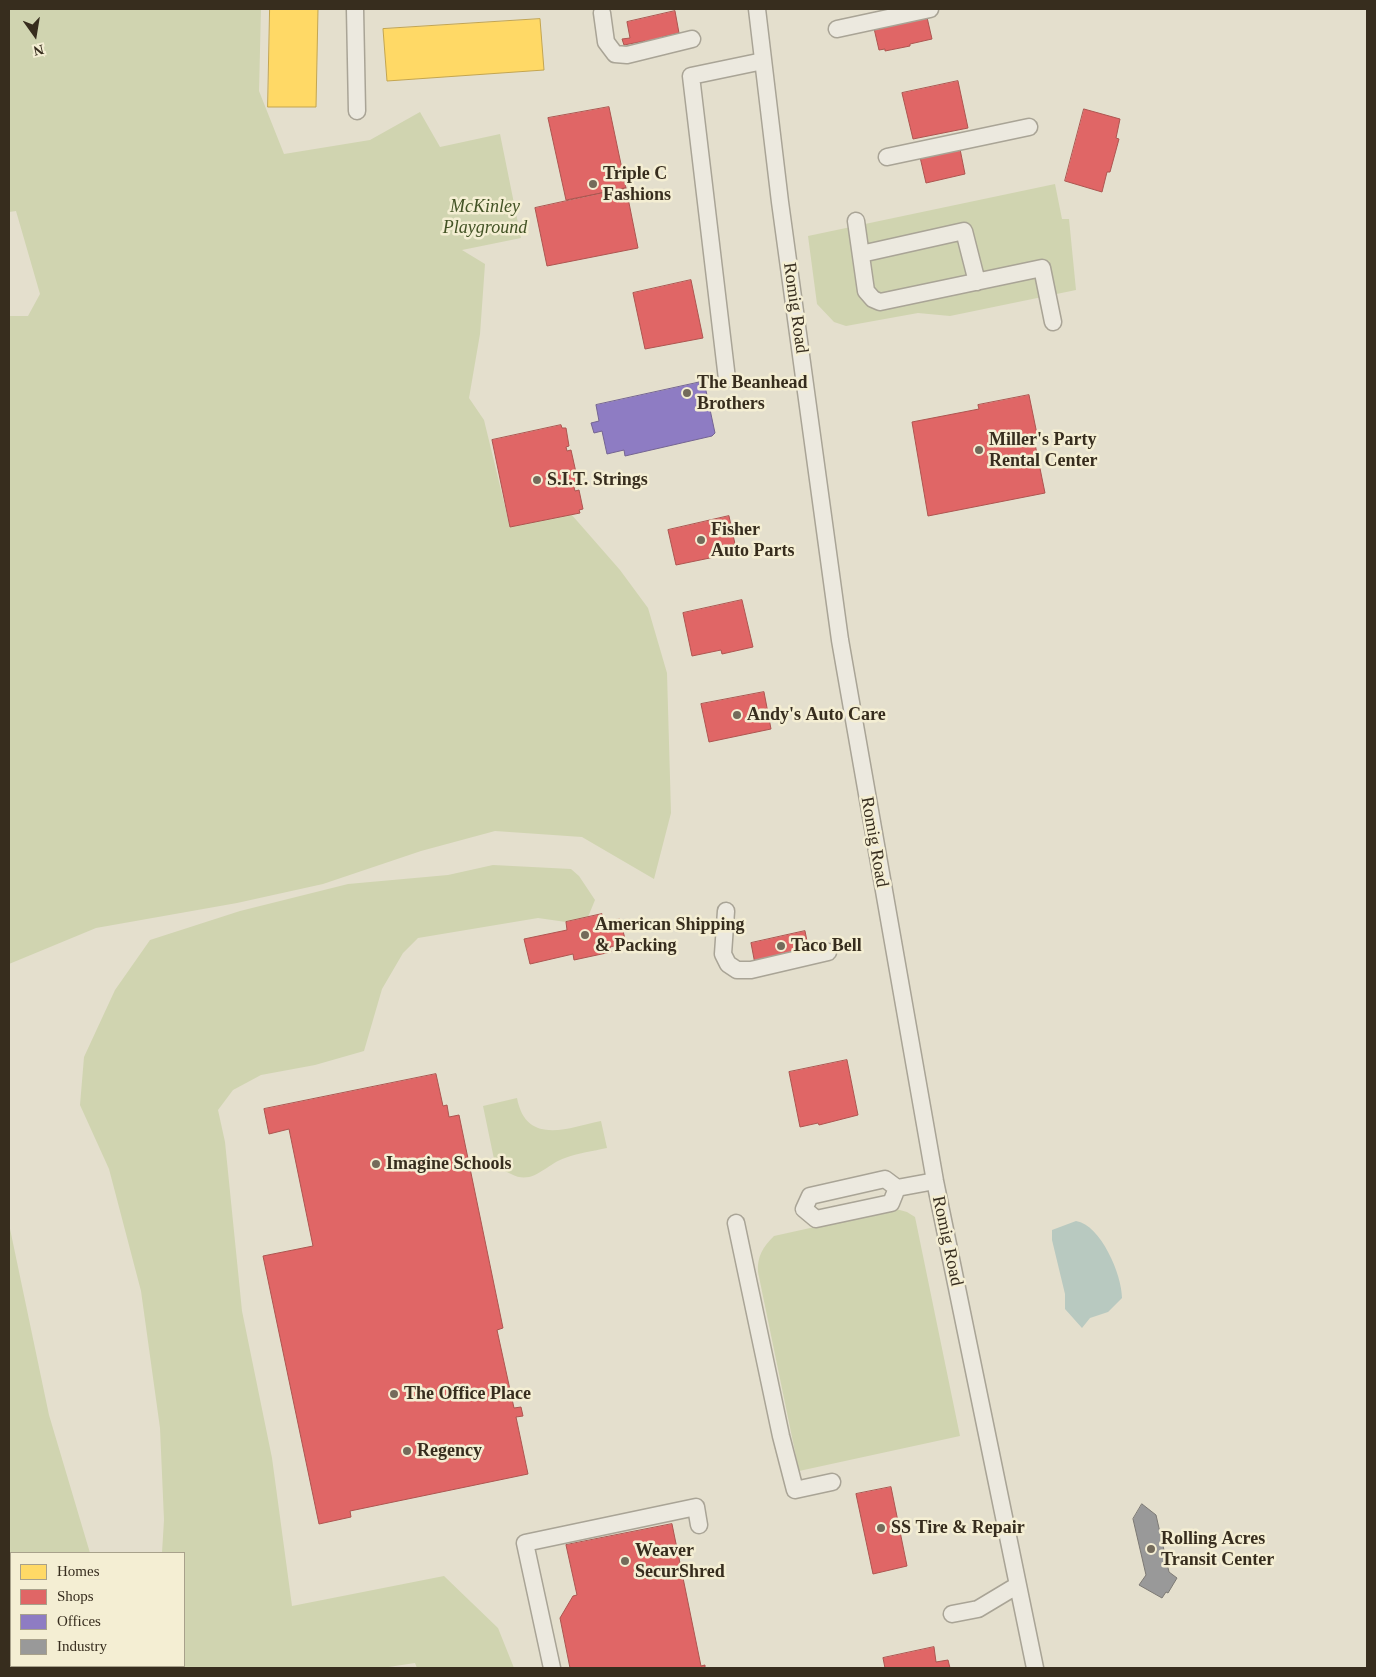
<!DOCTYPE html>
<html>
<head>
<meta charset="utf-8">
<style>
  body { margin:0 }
  #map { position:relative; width:1376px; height:1677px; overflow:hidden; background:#e4dfcd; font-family:Georgia,serif }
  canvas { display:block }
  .frame { position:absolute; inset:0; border:10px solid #372d1e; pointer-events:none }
  .legend { position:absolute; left:10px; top:1552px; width:175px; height:115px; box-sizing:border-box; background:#f4eed3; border:1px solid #a8a18b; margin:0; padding:6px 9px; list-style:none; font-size:15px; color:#372d1e }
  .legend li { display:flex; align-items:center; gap:10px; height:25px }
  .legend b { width:25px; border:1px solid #a8a18b }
  .north { position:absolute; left:10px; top:10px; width:50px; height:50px; -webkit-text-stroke:4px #f4eed3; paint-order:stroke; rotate:167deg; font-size:14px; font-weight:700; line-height:20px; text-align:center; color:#372d1e }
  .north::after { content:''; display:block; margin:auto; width:18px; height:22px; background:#372d1e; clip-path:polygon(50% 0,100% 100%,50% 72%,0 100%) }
</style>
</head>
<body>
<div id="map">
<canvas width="1376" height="1677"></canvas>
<div class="frame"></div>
<ul class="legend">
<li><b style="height:14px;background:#ffd966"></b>Homes</li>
<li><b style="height:14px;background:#e06666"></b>Shops</li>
<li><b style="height:14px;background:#8e7cc3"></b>Offices</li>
<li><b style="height:14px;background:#999"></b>Industry</li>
</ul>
<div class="north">N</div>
</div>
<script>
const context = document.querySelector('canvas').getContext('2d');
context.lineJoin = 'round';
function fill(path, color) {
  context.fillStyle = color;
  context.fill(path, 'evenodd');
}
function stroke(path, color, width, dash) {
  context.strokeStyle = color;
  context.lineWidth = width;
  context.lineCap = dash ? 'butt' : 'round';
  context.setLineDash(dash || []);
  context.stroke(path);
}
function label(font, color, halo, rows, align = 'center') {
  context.font = font + ' Georgia,serif';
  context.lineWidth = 5;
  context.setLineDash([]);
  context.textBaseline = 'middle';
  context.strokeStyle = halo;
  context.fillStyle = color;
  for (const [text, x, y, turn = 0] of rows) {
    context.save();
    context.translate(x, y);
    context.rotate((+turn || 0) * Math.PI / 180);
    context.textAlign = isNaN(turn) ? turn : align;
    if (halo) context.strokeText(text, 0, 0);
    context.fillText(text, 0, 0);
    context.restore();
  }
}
fill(new Path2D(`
  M9,9H261L259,91L284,154L370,140L420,112L440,147L500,134L521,238L462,250L485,264L480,334L469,398L484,420L510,527L571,514L620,570L648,608L667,673L671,813L654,879L582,837L495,831L421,851L323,884L237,903L96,928L9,964V316H28L40,294L16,211L9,212Z
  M1055,184L1062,219H1069L1076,290L950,316L918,313L846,326L834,322L817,304L808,236Z
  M493,865L571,869L579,876L595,900L588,917L566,922L538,918L418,938L403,953L382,989L364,1051L315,1065L261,1075L233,1090L218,1110L225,1142L242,1311L272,1458L292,1606L444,1576L498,1628L514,1668H417L415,1663L382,1668H185L184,1553H162L164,1520L160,1428L141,1291L109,1169L80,1105L84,1057L115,990L150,940L240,911L348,884L448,875Z
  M517,1098C526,1146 568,1128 601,1121L607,1148C593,1151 578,1153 565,1158C546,1164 533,1186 511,1174C504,1171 498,1166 494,1159L483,1106Z
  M896,1209L907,1212L915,1217L960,1436L799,1471L758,1272C757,1256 763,1247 774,1236Z
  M9,1224L49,1415L90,1553H11V1666H109V1668H9Z`), '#d0d4b0');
fill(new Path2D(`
  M1076,1221C1101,1225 1122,1275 1122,1298L1108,1312L1090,1318L1082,1328L1065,1309V1294L1052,1240V1230Z`), '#b8c9c0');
const homes = new Path2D(`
  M270,9H318L316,107H268Z
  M540,19L544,70L387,81L383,29Z`);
fill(homes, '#ffd966');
stroke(homes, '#c3a550', 1);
const shops = new Path2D(`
  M675,11L679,33L662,37L663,42L646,46L645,41L624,45L622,39L630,38L627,22Z
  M926,13L932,39L910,44V46L885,51V49L879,50L873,24Z
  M958,81L968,128L913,139L902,93Z
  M609,107L626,188L566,200L548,118Z
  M1084,109L1120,119L1116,138L1119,139L1110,172H1107L1102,192L1065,181Z
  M960,149L965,174L926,183L920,157Z
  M626,188L638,248L547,266L535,208Z
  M691,280L703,338L645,349L633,293Z
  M1029,395L1038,439H1034L1045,493L928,516L912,422L979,409L978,405Z
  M561,425L562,428H566L569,446L566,447L567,451L571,450L579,486L574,487L575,491L579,490L583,509L579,510L580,513L510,527L492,440Z
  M729,516L735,544L732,545L734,553L676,565L668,530Z
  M742,600L753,647L722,654L721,650L692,656L683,613Z
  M764,692L771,729L709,742L701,704Z
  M602,914L603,922L620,919L626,943L610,947L611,952L574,960L573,954L530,964L524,939L567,930L566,922Z
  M805,931L809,951L755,964L751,943Z
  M847,1060L858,1115L819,1125L818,1123L800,1127L789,1072Z
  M436,1074L443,1106L447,1105L449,1117L459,1115L503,1328L497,1330L514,1408L521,1407L523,1416L516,1417L528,1474L350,1511L351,1517L319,1524L263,1256L313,1246L289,1129L269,1134L264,1109Z
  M891,1487L907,1566L873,1574L856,1494Z
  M672,1524L701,1666L705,1665V1668H570L560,1618L573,1596L577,1595L566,1545Z
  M934,1647L936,1662L948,1660L950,1668H885L883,1658Z`);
fill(shops, '#e06666');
stroke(shops, '#ad5550', 1);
const offices = new Path2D(`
  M701,382V387L705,386L715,433L712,436L625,456L624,450L607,454L602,431L594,433L591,423L599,421L596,405Z`);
fill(offices, '#8e7cc3');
stroke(offices, '#746492', 1);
const industry = new Path2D(`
  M1142,1504L1156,1515L1169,1572L1177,1578L1168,1593L1166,1592L1162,1598L1139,1585L1146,1575L1133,1519Z`);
fill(industry, '#999');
stroke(industry, '#7c7974', 1);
const minor = new Path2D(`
  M355,9L357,111
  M757,9L780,202L840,640L935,1181L1035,1668
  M602,13L606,42L615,54L627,55L692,39
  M837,29L930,9
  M887,157L1029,127
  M856,221L866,291L873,299L880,302L1042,268L1053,322
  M861,254L964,231L977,282
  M727,379L691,76L763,61
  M726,911L723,954L728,964L737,970H751L828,952
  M897,1188L891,1203L816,1219L804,1209L810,1196L885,1179L897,1188L935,1181
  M736,1223L781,1436L795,1490L832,1482
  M952,1614L978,1609L1018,1585
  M552,1668L525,1543L696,1507L699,1525`);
stroke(minor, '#a9a496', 19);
stroke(minor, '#ece9df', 16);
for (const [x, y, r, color] of [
  [593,184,5,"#746b5b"],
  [687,393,5,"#746b5b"],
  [979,450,5,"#746b5b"],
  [537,480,5,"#746b5b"],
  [701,540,5,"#746b5b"],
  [737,715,5,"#746b5b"],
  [585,935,5,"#746b5b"],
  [781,946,5,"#746b5b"],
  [376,1164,5,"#746b5b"],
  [394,1394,5,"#746b5b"],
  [407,1451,5,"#746b5b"],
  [881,1528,5,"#746b5b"],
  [1151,1549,5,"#746b5b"],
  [625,1561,5,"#746b5b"]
]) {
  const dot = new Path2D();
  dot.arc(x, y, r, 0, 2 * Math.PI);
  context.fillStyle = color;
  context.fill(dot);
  stroke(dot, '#f4eed3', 2);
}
label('bold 18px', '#372d1e', '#f4eed3', [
  ["Triple C",603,174],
  ["Fashions",603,195],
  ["The Beanhead",697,383],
  ["Brothers",697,404],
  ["Miller's Party",989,440],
  ["Rental Center",989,461],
  ["S.I.T. Strings",547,480],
  ["Fisher",711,530],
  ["Auto Parts",711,551],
  ["Andy's Auto Care",747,715],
  ["American Shipping",595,925],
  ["& Packing",595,946],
  ["Taco Bell",791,946],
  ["Imagine Schools",386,1164],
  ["The Office Place",404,1394],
  ["Regency",417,1451],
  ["SS Tire & Repair",891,1528],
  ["Rolling Acres",1161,1539],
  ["Transit Center",1161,1560],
  ["Weaver",635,1551],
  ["SecurShred",635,1572]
], 'left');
label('italic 18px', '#435325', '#f4eed3', [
  ["McKinley",485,207],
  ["Playground",485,228]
]);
label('18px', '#372d1e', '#f4eed3', [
  ["Romig Road",795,308,82],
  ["Romig Road",874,842,80],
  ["Romig Road",947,1241,78]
]);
</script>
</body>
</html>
